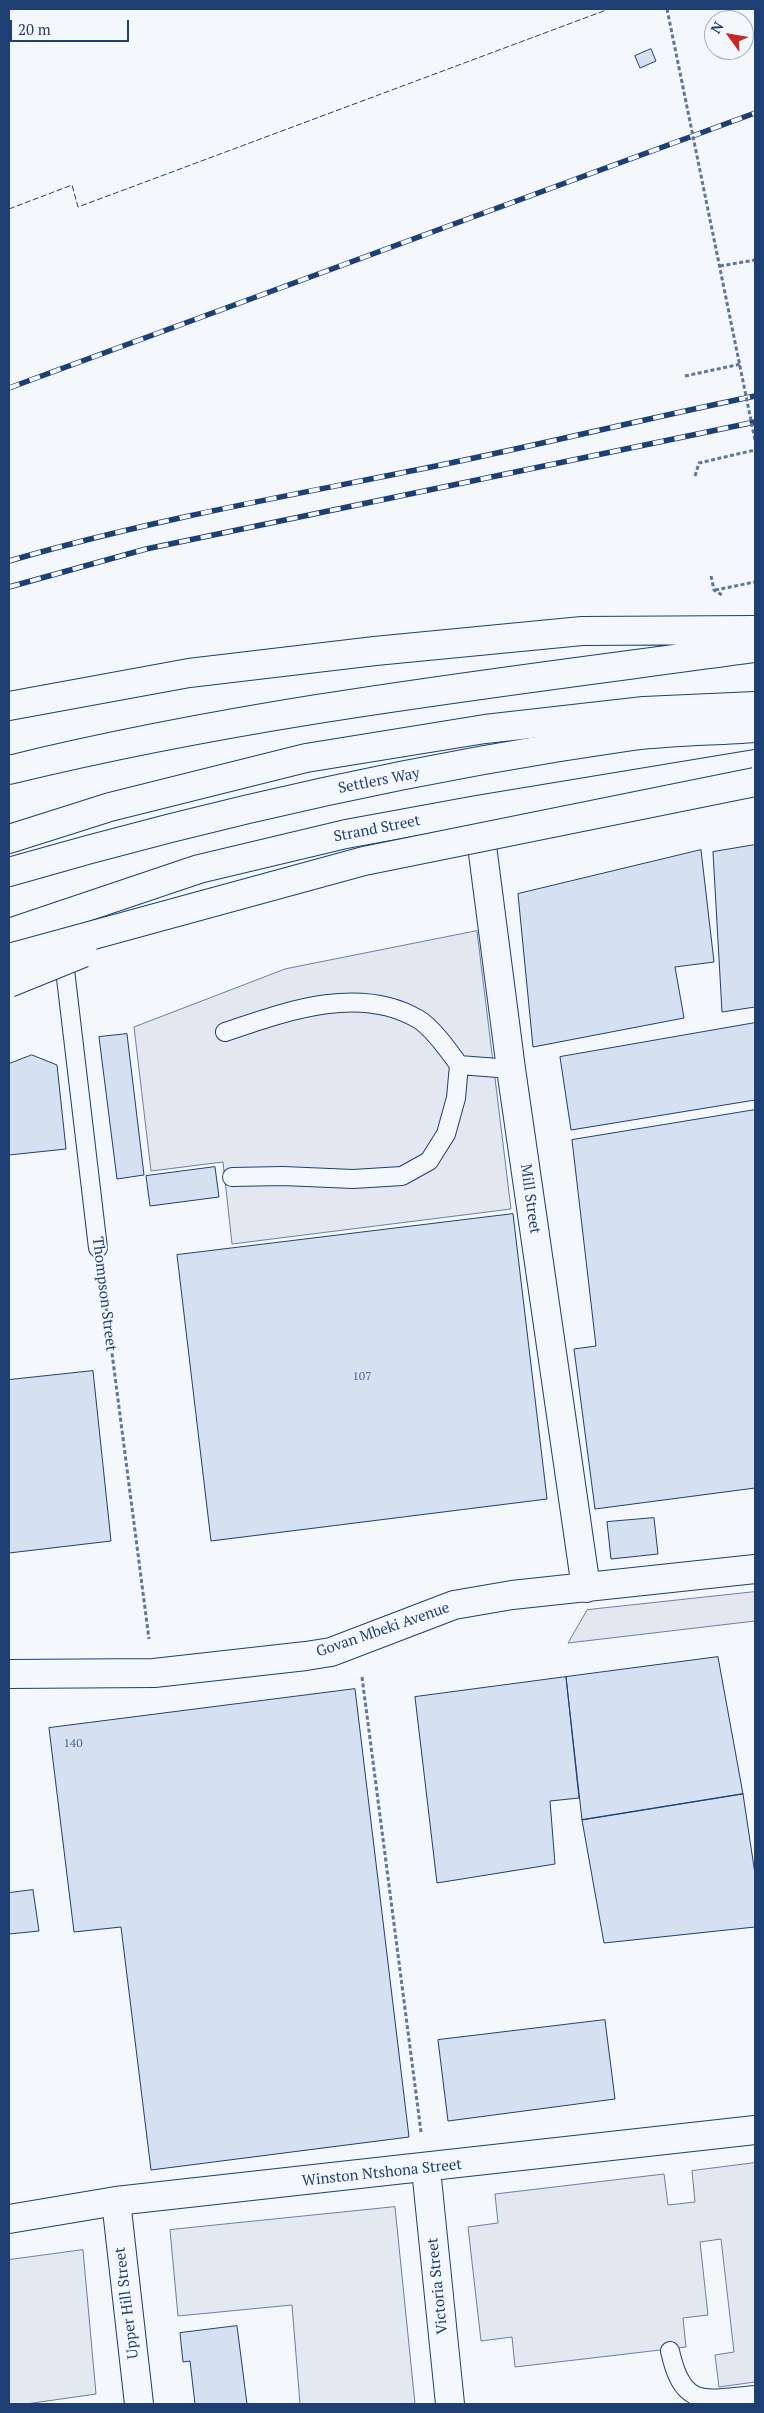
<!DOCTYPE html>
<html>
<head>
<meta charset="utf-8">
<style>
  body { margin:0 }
  #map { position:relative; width:764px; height:2413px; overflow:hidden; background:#f4f7fb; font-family:"PT Serif",serif }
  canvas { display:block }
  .frame { position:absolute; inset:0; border:10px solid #1d3f73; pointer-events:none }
  .north { position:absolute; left:704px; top:10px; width:50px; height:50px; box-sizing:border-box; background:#f4f7fb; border:1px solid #9eadc5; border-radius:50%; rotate:302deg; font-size:14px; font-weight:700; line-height:20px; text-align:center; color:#1d3f73 }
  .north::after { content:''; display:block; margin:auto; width:18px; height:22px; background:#c62828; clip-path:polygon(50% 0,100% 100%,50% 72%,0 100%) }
  .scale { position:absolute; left:10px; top:20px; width:119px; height:22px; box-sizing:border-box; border:2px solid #1d3f73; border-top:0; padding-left:6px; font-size:15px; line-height:18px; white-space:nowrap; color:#1d3f73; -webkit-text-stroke:4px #f4f7fb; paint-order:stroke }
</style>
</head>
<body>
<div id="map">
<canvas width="764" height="2413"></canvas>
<div class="frame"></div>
<div class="north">N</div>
<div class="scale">20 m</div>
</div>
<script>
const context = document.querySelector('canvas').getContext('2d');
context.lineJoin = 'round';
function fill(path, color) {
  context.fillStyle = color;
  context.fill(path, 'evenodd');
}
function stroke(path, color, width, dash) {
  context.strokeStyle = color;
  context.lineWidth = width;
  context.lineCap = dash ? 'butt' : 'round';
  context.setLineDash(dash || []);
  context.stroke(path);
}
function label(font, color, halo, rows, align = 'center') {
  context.font = font + ' "PT Serif",serif';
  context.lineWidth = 4;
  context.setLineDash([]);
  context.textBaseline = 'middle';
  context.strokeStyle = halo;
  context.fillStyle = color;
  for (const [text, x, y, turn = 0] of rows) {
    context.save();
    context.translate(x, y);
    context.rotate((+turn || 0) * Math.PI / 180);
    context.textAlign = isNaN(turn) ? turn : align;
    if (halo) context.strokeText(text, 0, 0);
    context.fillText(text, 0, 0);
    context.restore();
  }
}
const green = new Path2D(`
  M395,2207L415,2404H300L292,2305L178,2316L170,2230Z
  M83,2250L96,2394L26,2404H9V2260Z`);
fill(green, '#e3e9f0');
stroke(green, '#687fa3', 1);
const parking = new Path2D(`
  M477,931L511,1209L232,1244L223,1162L151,1171L134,1027L285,969Z
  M755,1592V1621L568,1643L587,1610Z
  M755,2163V2382L719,2387L715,2355L734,2352L721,2239L700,2242L708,2315L683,2318L686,2347L515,2367L512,2337L481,2341L468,2227L498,2223L495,2194L664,2174L668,2205L695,2202L692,2171Z`);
fill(parking, '#e3e8f0');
stroke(parking, '#687fa3', 1);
const building = new Path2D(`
  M651,49L656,61L640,68L635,56Z
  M755,845V1007L722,1012L713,852Z
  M701,850L714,962L675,967L684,1018L533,1047L518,894Z
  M755,1023V1100L571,1130L560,1057Z
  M127,1034L144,1175L117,1179L99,1037Z
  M32,1055L57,1065L66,1149L9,1155V1064Z
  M755,1110V1488L595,1509L574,1349L596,1346L572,1140Z
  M215,1167L219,1197L150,1206L146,1176Z
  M513,1214L547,1499L211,1541L177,1255Z
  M93,1371L111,1541L9,1553V1380Z
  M654,1518L658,1554L611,1559L607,1522Z
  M718,1657L743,1794L582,1820L566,1677Z
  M566,1677L579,1798L550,1801L555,1864L437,1883L415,1697Z
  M355,1689L409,2137L151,2170L121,1927L74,1932L49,1728Z
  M743,1794L755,1874V1927L604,1943L582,1820Z
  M33,1890L39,1931L9,1934V1893Z
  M605,2020L615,2099L448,2121L438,2040Z
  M237,2326L247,2404H195L190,2361L183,2362L180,2333Z`);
fill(building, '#d5e0f0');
stroke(building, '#1d3f73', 1);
const service = new Path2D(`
  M63,953L98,1248
  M225,1032C284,1012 359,984 418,1019C432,1027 449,1051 459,1065L511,1069
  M232,1177L283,1176L353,1179L402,1176L429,1161L446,1134L456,1098L459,1065
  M670,2351C683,2410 705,2399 755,2395`);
const minor = new Path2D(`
  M478,815L511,1069L586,1588
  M9,1674L154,1673L306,1656L331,1652L454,1605L512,1595L755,1569
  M426,2169L450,2404
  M116,2201L139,2404
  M9,2219L116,2201L755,2130`);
const tertiary = new Path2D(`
  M9,839L110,807L306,758L485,729L644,711L755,706
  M9,933L199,869L346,834L477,810L755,764`);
const motorway = new Path2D(`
  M9,706L189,673L375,651L582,631L755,630
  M9,770C254,710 506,682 755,648
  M9,872C213,813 422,766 633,736C673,731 715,731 755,728`);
stroke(service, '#1d3f73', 20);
stroke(minor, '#1d3f73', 30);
stroke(tertiary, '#1d3f73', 30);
stroke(motorway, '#1d3f73', 30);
stroke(new Path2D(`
  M720,266L755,260
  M685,376L741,364
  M695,476L699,463L755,450
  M711,576L714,590L722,595
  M715,590L755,582
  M102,1276L149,1639
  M362,1677L421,2132`), '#5e769c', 3, [4, 2.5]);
stroke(service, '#f4f7fb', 18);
stroke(minor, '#f4f7fb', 28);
stroke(tertiary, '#f4f7fb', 28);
stroke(motorway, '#f4f7fb', 28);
const rail = new Path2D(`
  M9,388L755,113
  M9,561C149,520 293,495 436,466C543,444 649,418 755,396
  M9,587L146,549L755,422`);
stroke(rail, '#1d3f73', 5.5);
stroke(rail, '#f4f7fb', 4, [11]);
const motorwayBridge = new Path2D(`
  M9,958L364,861L755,782
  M9,983L83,953`);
stroke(motorwayBridge, '#1d3f73', 30, []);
stroke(new Path2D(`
  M667,9L755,440`), '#5e769c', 3, [4, 2.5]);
stroke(motorwayBridge, '#f4f7fb', 28);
stroke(new Path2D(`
  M9,209L72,185L78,207L609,9`), '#1d3f73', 1, [6, 2.5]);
label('12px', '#4b6792', null, [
  ["107",362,1377],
  ["140",73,1744]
]);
label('15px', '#1d3f73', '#f4f7fb', [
  ["Settlers Way",379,781,-11],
  ["Strand Street",377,829,-11],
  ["Mill Street",530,1199,82],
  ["Thompson Street",104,1294,83],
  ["Govan Mbeki Avenue",383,1630,-19],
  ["Winston Ntshona Street",382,2173,-6],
  ["Victoria Street",438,2286,-96],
  ["Upper Hill Street",127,2303,-97]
]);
</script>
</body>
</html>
